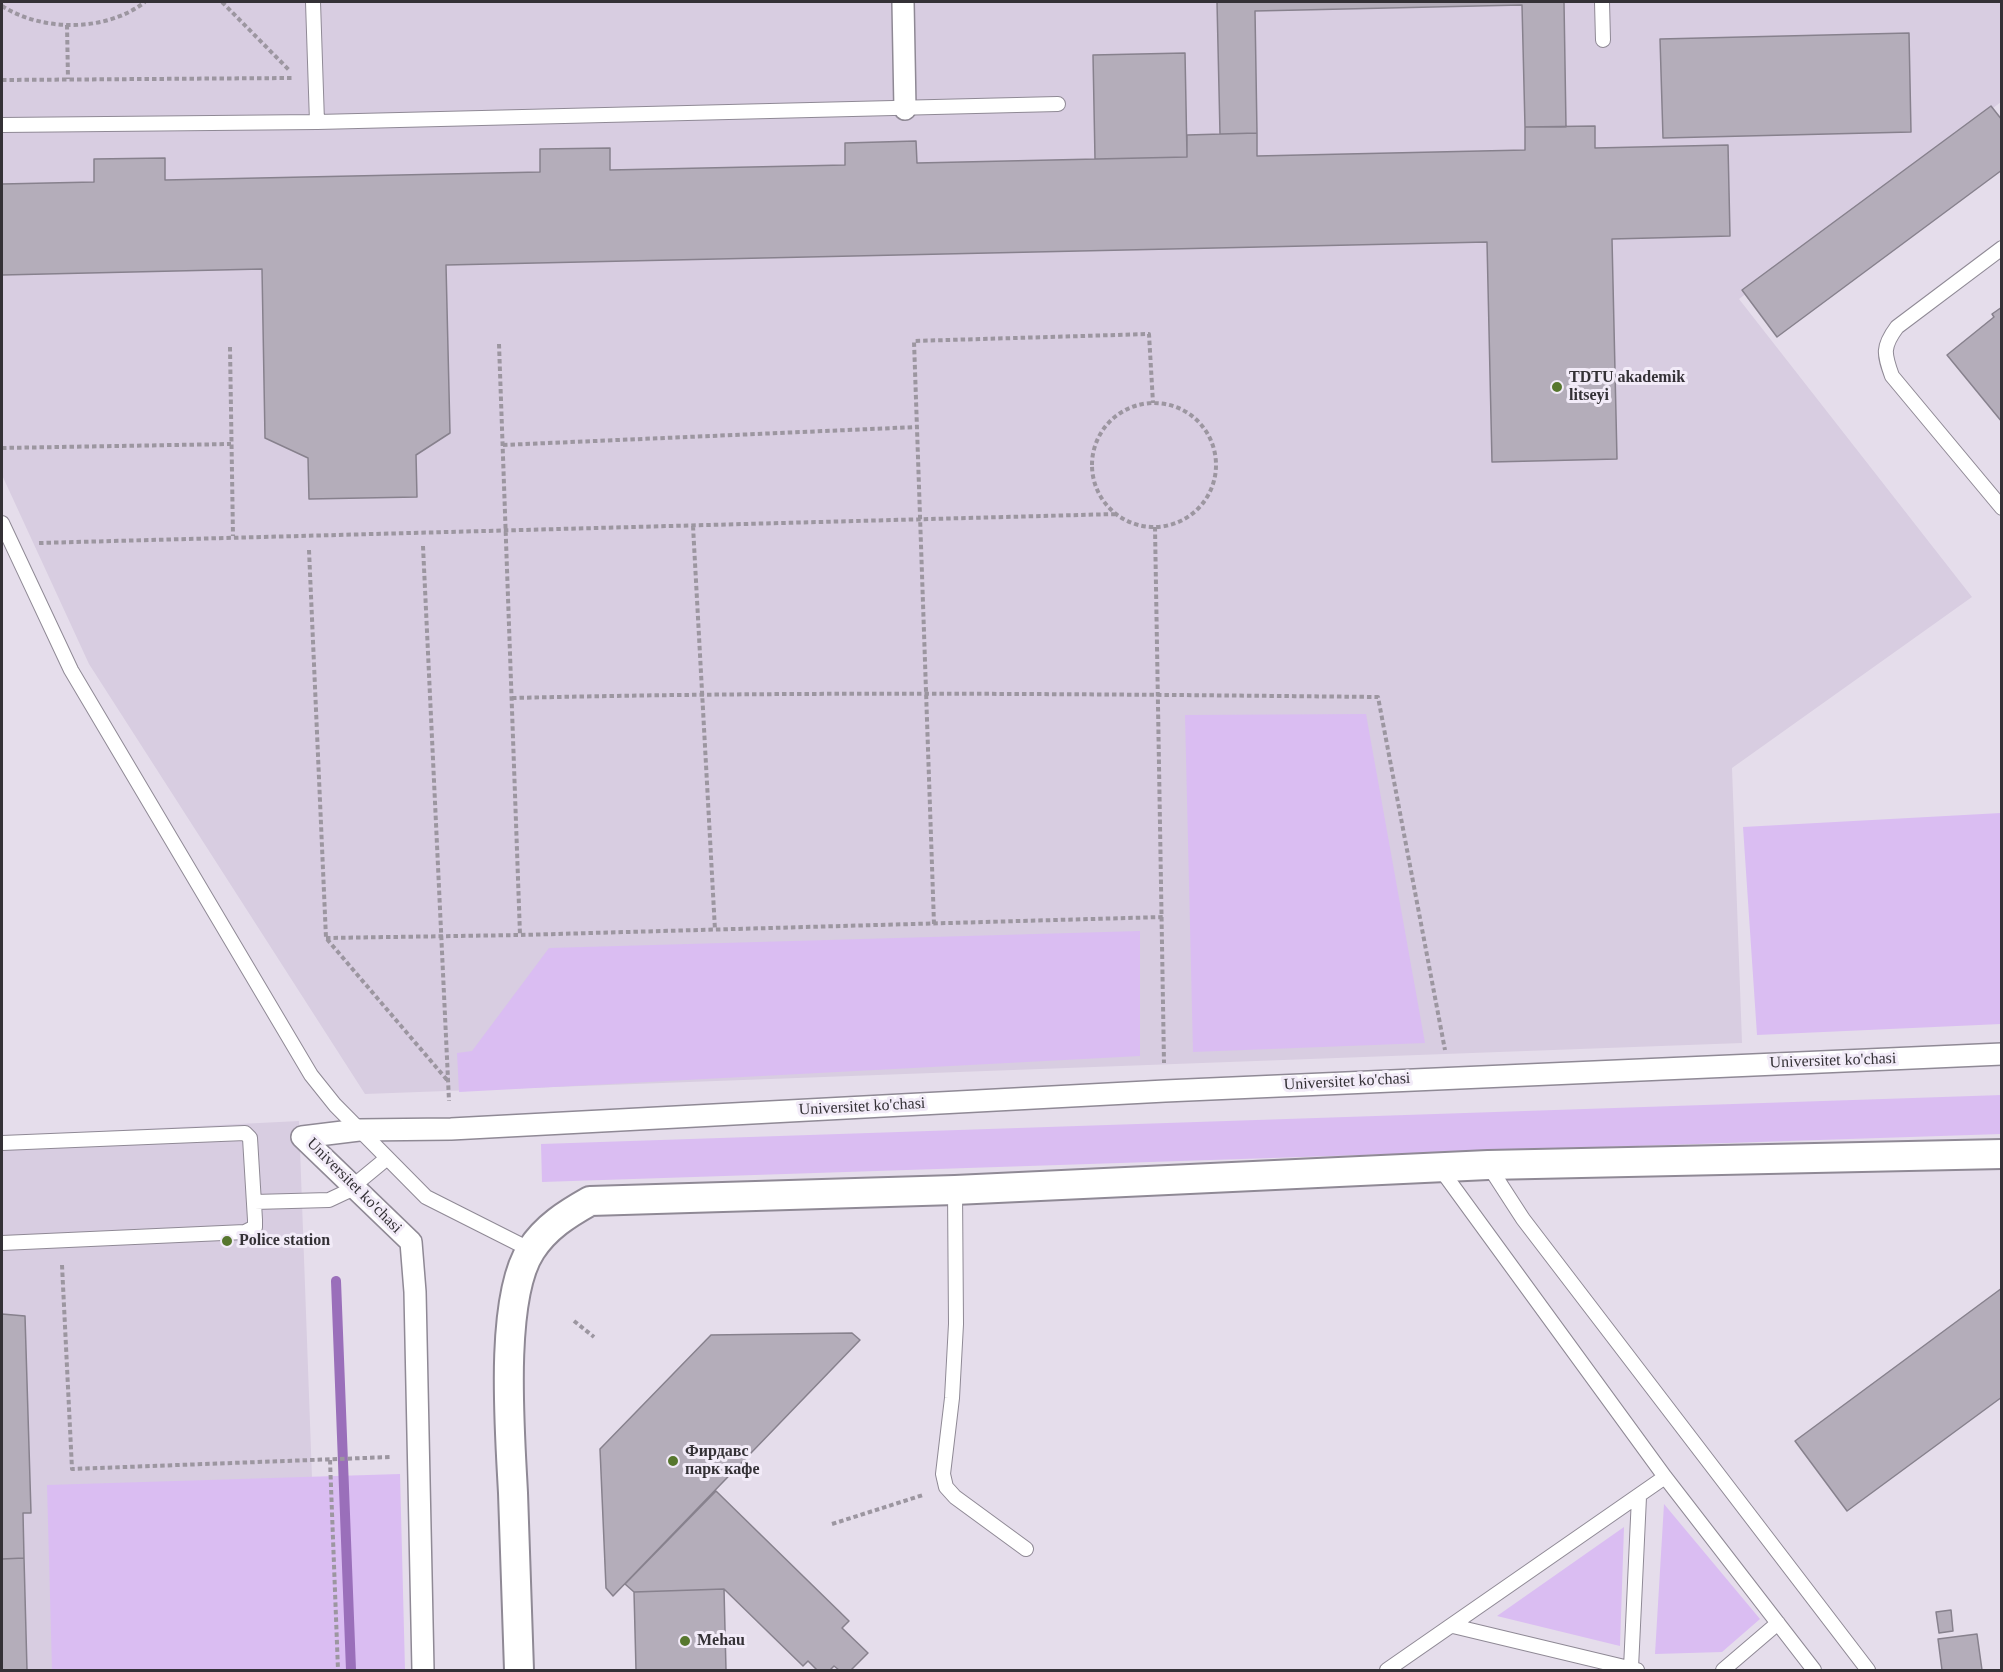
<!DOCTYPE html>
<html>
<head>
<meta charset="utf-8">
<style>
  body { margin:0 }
  #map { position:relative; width:2003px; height:1672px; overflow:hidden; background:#e5ddeb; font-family:Georgia,serif }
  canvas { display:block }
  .frame { position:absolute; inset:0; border:3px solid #343136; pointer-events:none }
</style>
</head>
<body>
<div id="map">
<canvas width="2003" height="1672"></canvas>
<div class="frame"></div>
</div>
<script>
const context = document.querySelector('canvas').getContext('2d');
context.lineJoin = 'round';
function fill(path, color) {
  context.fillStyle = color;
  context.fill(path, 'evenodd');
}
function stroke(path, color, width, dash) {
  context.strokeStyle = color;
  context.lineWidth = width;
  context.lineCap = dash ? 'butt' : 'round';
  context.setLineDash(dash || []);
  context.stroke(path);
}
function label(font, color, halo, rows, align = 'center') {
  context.font = font + ' Georgia,serif';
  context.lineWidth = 6;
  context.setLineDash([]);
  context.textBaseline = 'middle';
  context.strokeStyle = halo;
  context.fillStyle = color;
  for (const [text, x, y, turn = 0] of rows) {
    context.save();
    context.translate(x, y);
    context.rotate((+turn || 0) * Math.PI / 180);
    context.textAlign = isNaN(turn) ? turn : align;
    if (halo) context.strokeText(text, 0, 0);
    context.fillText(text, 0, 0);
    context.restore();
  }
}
fill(new Path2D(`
  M2,2H2001V102L1739,299L1972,597L1732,768L1742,1043L365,1094L89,664L2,475Z
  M299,1121L319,1670H2V1136Z`), '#d8cde1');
fill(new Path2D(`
  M1366,714L1425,1043L1193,1052L1185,715Z
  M2001,813V1024L1757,1035L1743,827Z
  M1140,931V1056L459,1092L457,1053L472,1051L549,948Z
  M2002,1095L2001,1134L542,1182L541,1144Z
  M400,1474L405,1670H52L47,1485Z
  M1664,1504L1760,1619L1722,1652L1655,1654Z
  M1624,1527L1620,1646L1497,1616Z`), '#dabdf2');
stroke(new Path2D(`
  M336,1281L351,1670`), '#9a6fba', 10);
const building = new Path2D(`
  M1217,2H1564L1566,127H1525L1522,5L1255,11L1257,133L1220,134Z
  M1909,33L1911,132L1663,138L1660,39Z
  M1185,53L1187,157L1095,159L1093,55Z
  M1991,106L2002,120V170L1777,337L1742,290Z
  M1595,126V148L1728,145L1730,236L1612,239L1617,459L1492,462L1487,242L446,265L450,433L416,455L417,497L309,499L308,458L265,438L262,269L2,275V184L94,182V159L165,158V180L540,172V149L610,148V170L845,165V143L916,141L917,163L1187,157V135L1257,133V156L1525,150V127Z
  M2002,307V422L1947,355L1994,317L1992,314Z
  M2002,1288V1397L1847,1511L1795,1441Z
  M2,1314L25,1316L31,1513H23L24,1558L2,1559Z
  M852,1333L860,1340L613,1596L606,1588L600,1449L711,1335Z
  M716,1491L849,1621L842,1628L868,1653L851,1670H839L834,1666L830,1670H817L808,1661L803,1666L724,1589L634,1592L625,1584Z
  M24,1558L27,1670H2V1559Z
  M724,1589L726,1670H636L634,1592Z
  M1951,1610L1953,1631L1939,1633L1936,1612Z
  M1977,1634L1982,1670H1942L1938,1639Z`);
fill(building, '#b4adba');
stroke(building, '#87818d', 1.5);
const service = new Path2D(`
  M1602,2L1603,40
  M317,122L1058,104
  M2,125L317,122L313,2
  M2002,248L1897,327C1882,347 1884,354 1892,376L2002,508
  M2,523L71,670L311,1075L335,1105L426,1197L531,1250
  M2,1143L245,1133L250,1138L255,1220V1227L245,1232L2,1243
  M1488,1165L1523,1219L1868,1670
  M1439,1167L1665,1477L1814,1670
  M955,1190L956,1324L952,1398L943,1474L946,1487L955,1497L1026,1549
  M254,1202L329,1200L346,1192L386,1159
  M1453,1626L1637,1670
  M1631,1668L1639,1497
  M1387,1670L1665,1477
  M1723,1670L1778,1623`);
const pedestrian = new Path2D(`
  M903,2L905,109
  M423,1670L415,1292L411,1242L302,1137L359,1130L451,1129L1165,1091L2002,1054`);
const minor = new Path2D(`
  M519,1670C517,1611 515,1552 513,1493C510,1433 499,1299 531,1250C546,1227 567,1214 590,1201L955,1190L1488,1165L2002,1154`);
stroke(service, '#8f8995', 16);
stroke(pedestrian, '#8f8995', 24);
stroke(minor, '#8f8995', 32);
stroke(new Path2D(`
  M222,2L290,71
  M2,6C43,32 106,32 145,2
  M67,25L68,79
  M2,80L292,78
  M499,344L520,935
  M230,347L233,536
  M1092 465a62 62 0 1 1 124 0a62 62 0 1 1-124 0Z
  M503,445L917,427
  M2,448L231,444
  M693,526L715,930
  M1155,527L1164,1063
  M39,543L1116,514
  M423,546L449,1101
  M309,550L326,938L448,1081
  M512,698C801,691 1089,694 1378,697L1445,1050
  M934,924L914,341L1149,334L1153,403
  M326,938L520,935L1163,917
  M62,1265L72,1469L391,1457
  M574,1321L594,1337
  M330,1460L338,1670
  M832,1524L923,1495`), '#9c96a0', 4, [4.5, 3]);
stroke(service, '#fff', 14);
stroke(pedestrian, '#fff', 21);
stroke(minor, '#fff', 28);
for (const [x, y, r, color] of [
  [1557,387,6,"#57772e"],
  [227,1241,6,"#57772e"],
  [673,1461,6,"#57772e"],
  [685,1641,6,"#57772e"]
]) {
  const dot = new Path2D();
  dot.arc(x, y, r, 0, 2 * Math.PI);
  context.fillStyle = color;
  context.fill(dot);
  stroke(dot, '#f2ebf8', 2);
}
label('bold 16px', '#343136', '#f2ebf8', [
  ["TDTU akademik",1569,378],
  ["litseyi",1569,396],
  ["Police station",239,1241],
  ["Фирдавс",685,1452],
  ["парк кафе",685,1470],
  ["Mehau",697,1641]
], 'left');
label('16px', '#343136', '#f2ebf8', [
  ["Universitet ko'chasi",1833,1061,-2],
  ["Universitet ko'chasi",1347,1082,-3],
  ["Universitet ko'chasi",862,1107,-3],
  ["Universitet ko'chasi",354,1186,45]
]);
</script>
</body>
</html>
